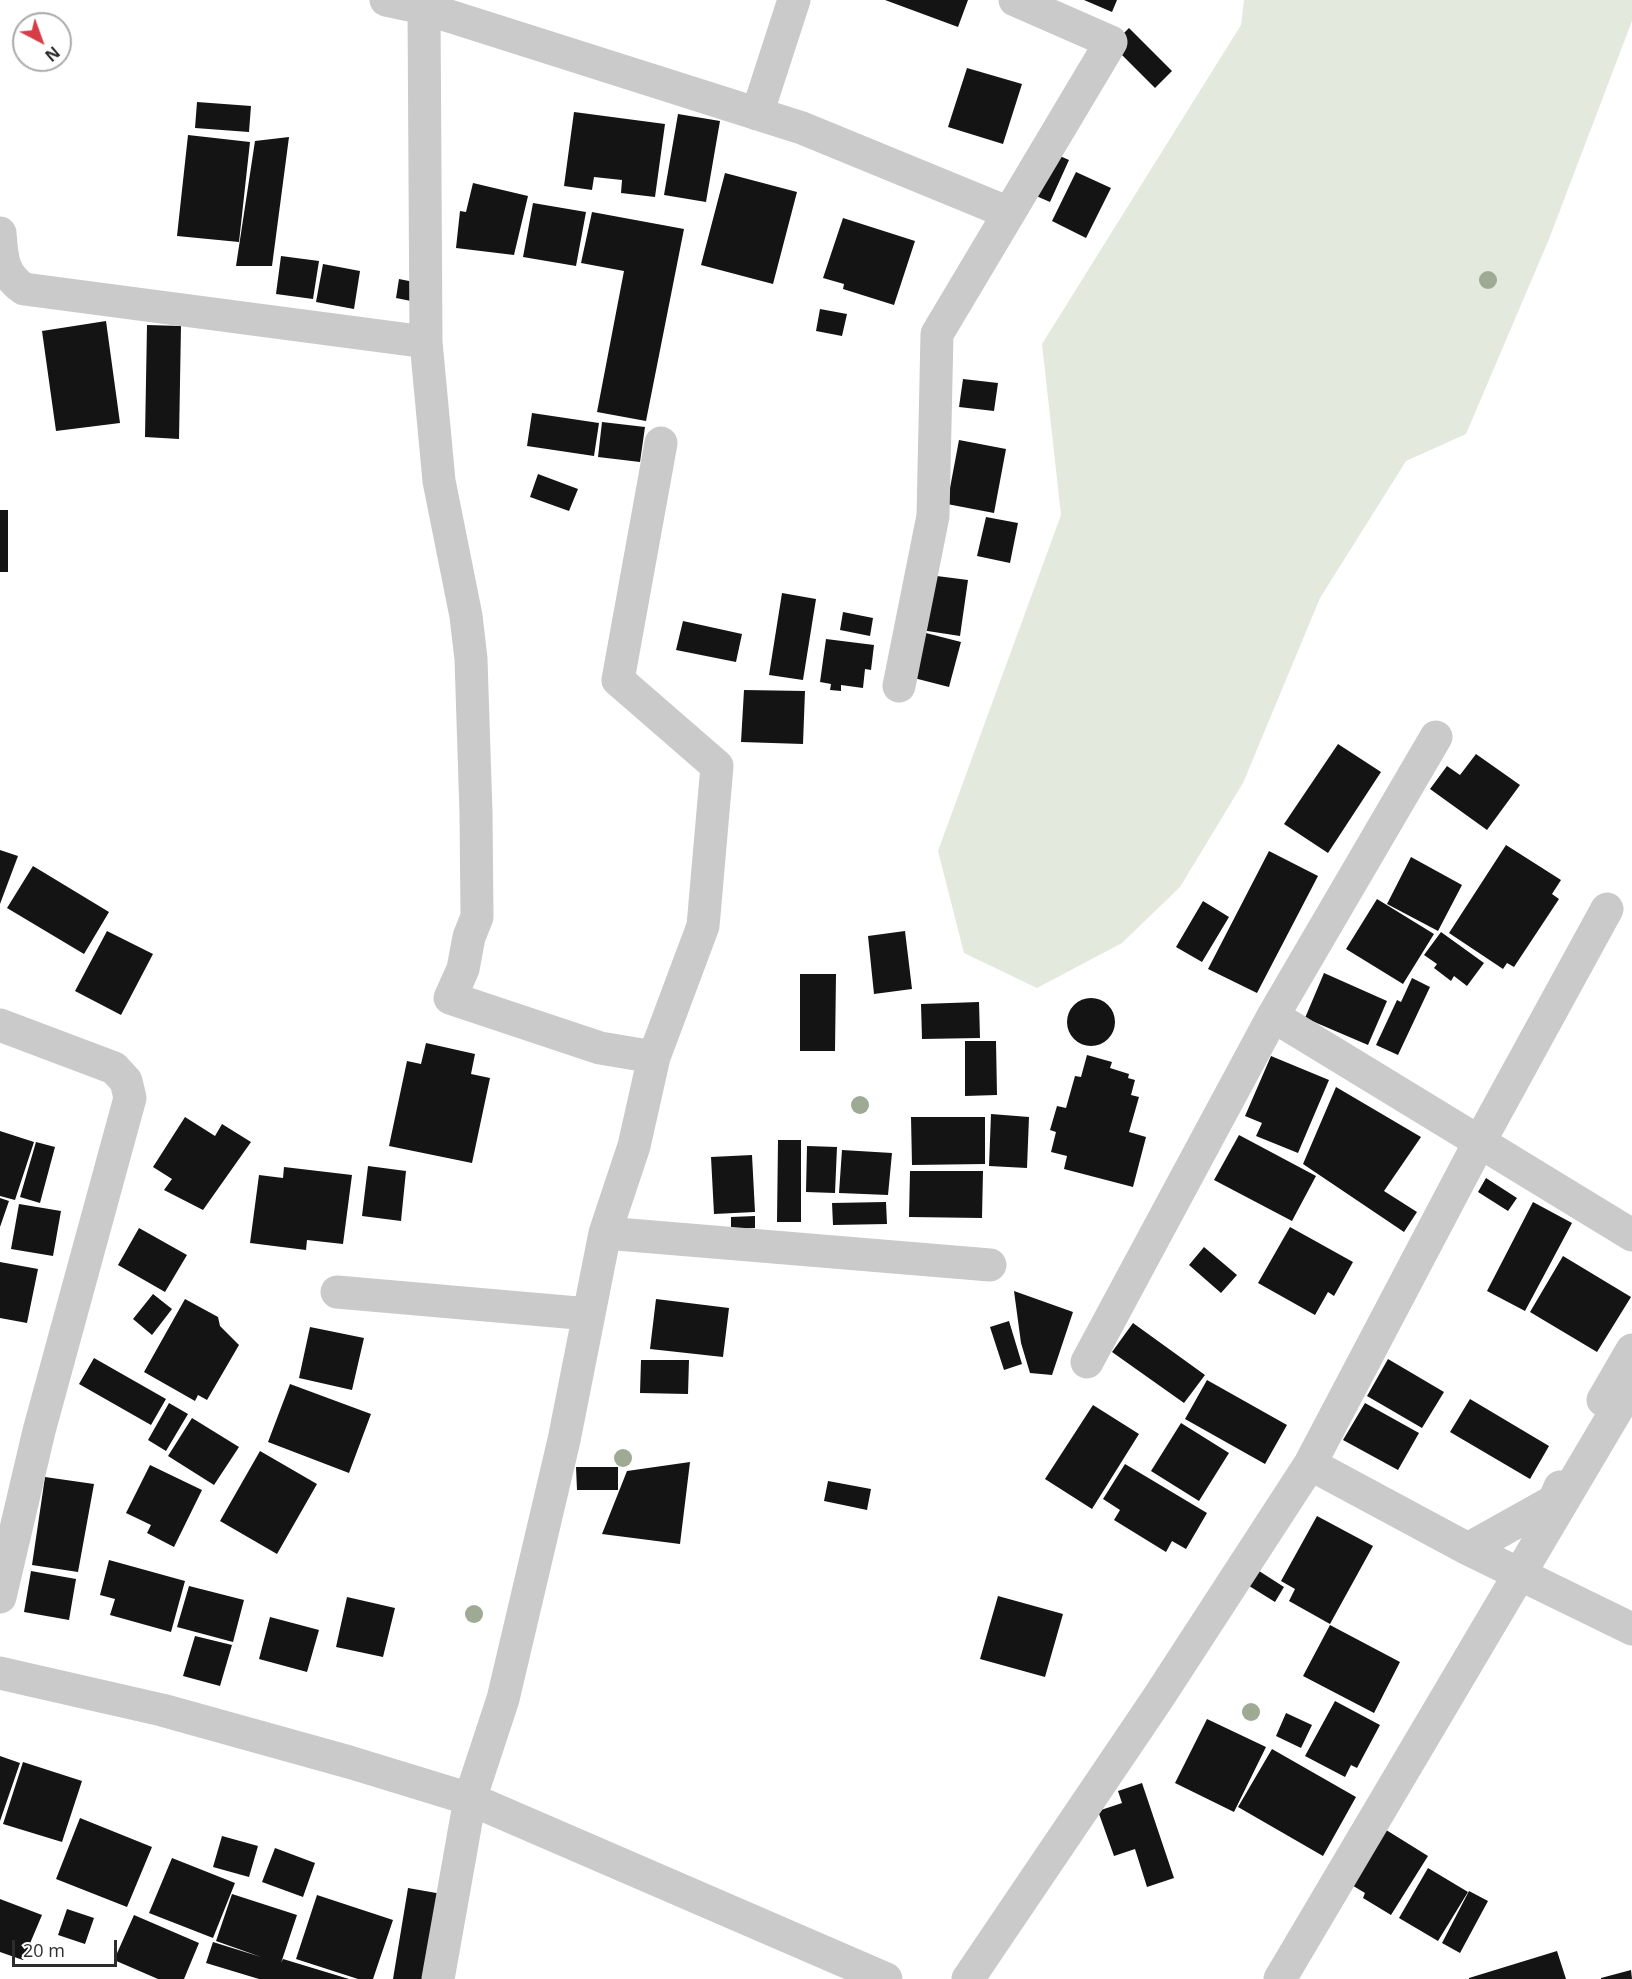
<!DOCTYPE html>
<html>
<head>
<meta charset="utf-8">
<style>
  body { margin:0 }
  #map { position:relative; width:1632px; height:1979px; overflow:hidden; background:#fff; font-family:"Open Sans",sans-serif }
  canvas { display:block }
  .north { position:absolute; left:12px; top:12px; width:60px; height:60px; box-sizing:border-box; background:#fff; border:2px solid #ababab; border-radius:50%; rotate:139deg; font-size:16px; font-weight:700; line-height:24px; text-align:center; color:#2d2d2d }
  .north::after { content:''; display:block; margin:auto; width:21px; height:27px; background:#d63d47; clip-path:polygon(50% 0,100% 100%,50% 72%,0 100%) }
  .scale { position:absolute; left:12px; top:1940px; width:105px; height:27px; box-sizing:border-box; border:3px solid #2d2d2d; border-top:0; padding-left:8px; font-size:18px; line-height:21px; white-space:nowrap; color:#2d2d2d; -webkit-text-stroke:4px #fff; paint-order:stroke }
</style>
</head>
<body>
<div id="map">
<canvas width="1632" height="1979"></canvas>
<div class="north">N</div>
<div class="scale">20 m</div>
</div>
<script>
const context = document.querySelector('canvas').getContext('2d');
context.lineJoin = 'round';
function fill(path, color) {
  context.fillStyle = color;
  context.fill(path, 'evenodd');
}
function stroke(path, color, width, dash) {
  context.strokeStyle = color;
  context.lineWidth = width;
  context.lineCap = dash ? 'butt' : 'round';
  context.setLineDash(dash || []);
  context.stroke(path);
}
fill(new Path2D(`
  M1244,0H1632V21L1549,239L1466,434L1406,461L1320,598L1243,783L1180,887L1122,943L1037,988L964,953L938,851L1061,515L1042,344L1241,25Z`), '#e3e9dc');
fill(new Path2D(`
  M885,0H968L958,27Z
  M1084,0H1117L1112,12Z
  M1129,28L1172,71L1155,88L1112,45Z
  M967,68L1022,84L1003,144L948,127Z
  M197,102L251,106L249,132L195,128Z
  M574,112L665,124L655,197L621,193L622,180L594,177L592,190L564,186Z
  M678,114L720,121L706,202L664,195Z
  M188,135L250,142L239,242L177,236Z
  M289,137L272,266H236L255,141Z
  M1053,153L1069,160L1050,202L1034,195Z
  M1076,172L1111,188L1086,238L1052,221Z
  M725,173L797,192L773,284L701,265Z
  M473,183L528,196L514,255L456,248L460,211L466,212Z
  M533,203L586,212L576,266L523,257Z
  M592,212L684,229L646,421L597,412L624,271L581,263Z
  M843,218L915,241L894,305L843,289L844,284L823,278Z
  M281,256L319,261L313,299L276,294Z
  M323,264L360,271L354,309L316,302Z
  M399,279L414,282L411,301L396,298Z
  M820,309L847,314L842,336L816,331Z
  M106,321L120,423L56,431L42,331Z
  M147,325L181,326L179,439L145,437Z
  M963,379L998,383L994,411L959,407Z
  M532,413L599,423L594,456L527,446Z
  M602,422L645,427L640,462L598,457Z
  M959,440L1006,449L994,513L947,504Z
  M538,474L578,489L569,511L530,497Z
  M0,510H8V572H0Z
  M986,517L1018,523L1010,563L977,556Z
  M929,575L968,580L960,636L921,630Z
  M782,593L816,599L803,680L769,675Z
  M843,612L873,618L870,636L840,630Z
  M683,621L742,634L736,662L676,650Z
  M922,632L961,642L949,687L910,677Z
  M826,639L874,645L871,670L865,669L863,688L841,685V691L830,690L831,684L820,682Z
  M744,690L805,691L803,744L741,742Z
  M1338,744L1381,772L1328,853L1284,824Z
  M1476,754L1520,785L1487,830L1430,789L1447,766L1460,775Z
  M1506,845L1561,880L1552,894L1559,899L1514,967L1507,963L1503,969L1449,933Z
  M0,850L18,856L0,904Z
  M1269,851L1318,876L1257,993L1208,969Z
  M1411,857L1462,885L1438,931L1387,904Z
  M33,866L109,912L84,954L7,908Z
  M1377,899L1434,934L1403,984L1346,949Z
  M1203,901L1229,917L1202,962L1176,947Z
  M107,931L153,954L121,1015L75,991Z
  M905,931L912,989L874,994L868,936Z
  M1441,932L1484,963L1467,986L1454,976L1451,981L1434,968L1437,964L1424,955Z
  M1324,973L1387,1001L1368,1045L1305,1018Z
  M800,974H836L835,1051H800Z
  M1412,978L1430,987L1398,1055L1376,1045L1397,1000L1401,1002Z
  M1067 1022a24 24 0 1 1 48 0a24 24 0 1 1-48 0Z
  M979,1002L980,1038L922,1039L921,1004Z
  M965,1041H996L997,1095L965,1096Z
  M426,1043L475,1054L471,1074L490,1078L472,1163L389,1146L407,1061L421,1064Z
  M1087,1055L1112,1062L1110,1068L1129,1074L1128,1078L1135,1080L1131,1095L1139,1097L1129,1132L1146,1137L1133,1187L1064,1169L1067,1156L1051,1152L1056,1132L1050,1130L1057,1106L1066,1108L1075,1076L1081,1077Z
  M1271,1056L1329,1080L1298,1153L1256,1136L1262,1123L1245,1116Z
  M1336,1087L1421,1137L1384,1191L1417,1212L1404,1232L1303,1164Z
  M991,1114L1029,1117L1027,1168L989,1166Z
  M185,1117L215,1136L222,1124L251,1142L203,1210L164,1190L172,1179L153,1167Z
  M911,1117H985V1164L912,1165Z
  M0,1131L34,1142L15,1200L0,1196Z
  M1239,1135L1316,1176L1292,1221L1214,1180Z
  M778,1140H801V1222H777Z
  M36,1142L55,1147L40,1203L20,1197Z
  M807,1146L837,1147L835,1193L806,1192Z
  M842,1150L892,1153L888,1195L839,1193Z
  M752,1155L755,1212L714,1214L711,1157Z
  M368,1166L406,1171L401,1221L362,1216Z
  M284,1167L352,1175L343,1244L307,1240L306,1250L250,1243L259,1175L283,1178Z
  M910,1171H983L982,1218L909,1217Z
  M1486,1178L1517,1198L1508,1211L1478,1192Z
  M0,1198L9,1201L0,1227Z
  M886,1202L887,1224L833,1225L832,1203Z
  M1533,1202L1572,1223L1525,1311L1487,1291Z
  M19,1204L61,1211L53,1256L11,1249Z
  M755,1216V1228L731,1229V1217Z
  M1290,1227L1353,1262L1334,1296L1328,1292L1315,1315L1258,1283Z
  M139,1228L187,1255L165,1292L118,1265Z
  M1204,1247L1237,1275L1221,1293L1189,1265Z
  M1563,1256L1631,1297L1597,1352L1530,1312Z
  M0,1262L38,1269L27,1323L0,1318Z
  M1014,1291L1073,1312L1052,1375L1030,1373L1021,1343Z
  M153,1294L172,1309L152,1335L133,1319Z
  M185,1299L218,1317L220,1326L239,1345L207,1400L198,1395L195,1401L144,1372Z
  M656,1299L729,1308L723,1357L650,1349Z
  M1009,1321L1022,1364L1004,1370L990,1327Z
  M1133,1323L1205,1375L1184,1403L1112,1352Z
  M310,1327L364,1338L352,1390L299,1378Z
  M94,1358L166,1399L151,1425L79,1384Z
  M1388,1359L1444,1392L1422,1428L1367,1396Z
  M641,1360H689L688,1394L640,1393Z
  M1207,1380L1287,1425L1265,1464L1185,1419Z
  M290,1384L371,1414L349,1473L268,1442Z
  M1470,1399L1549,1446L1530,1479L1450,1432Z
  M169,1403L188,1414L166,1451L148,1440Z
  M1365,1403L1419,1433L1398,1470L1343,1440Z
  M1093,1405L1139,1434L1092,1509L1045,1479Z
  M192,1418L239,1447L214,1485L168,1456Z
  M1181,1423L1229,1453L1199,1501L1151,1471Z
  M260,1451L317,1484L277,1554L220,1521Z
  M690,1462L680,1544L602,1534L627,1471Z
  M1125,1464L1207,1513L1186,1549L1172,1541L1166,1552L1114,1520L1120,1510L1103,1499Z
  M150,1465L202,1490L174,1547L147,1533L151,1525L126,1513Z
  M576,1467H618V1490H577Z
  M45,1477L94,1484L78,1572L32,1565Z
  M828,1481L871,1489L867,1510L824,1501Z
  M1317,1516L1373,1546L1330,1624L1289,1601L1295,1589L1281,1581Z
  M109,1560L185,1581L171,1632L110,1615L115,1599L100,1595Z
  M1256,1569L1284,1587L1275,1602L1246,1584Z
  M31,1571L76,1579L69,1620L24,1612Z
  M189,1586L244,1600L233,1642L177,1627Z
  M998,1596L1063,1614L1045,1677L980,1659Z
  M347,1597L395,1608L383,1657L336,1647Z
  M270,1617L319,1630L307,1672L259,1659Z
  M1330,1625L1400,1662L1374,1713L1303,1676Z
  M195,1636L232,1645L220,1686L183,1676Z
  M1335,1701L1380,1725L1357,1768L1351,1765L1345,1777L1305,1756Z
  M1286,1713L1312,1725L1301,1748L1276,1736Z
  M1207,1719L1266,1747L1234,1812L1175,1783Z
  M1272,1749L1356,1797L1323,1856L1238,1807Z
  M0,1756L20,1763L0,1821Z
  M23,1762L82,1781L62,1842L3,1824Z
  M1142,1783L1174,1878L1147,1887L1135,1849L1114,1856L1098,1811L1122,1803L1118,1791Z
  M80,1818L152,1847L127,1907L56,1879Z
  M1383,1828L1428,1856L1391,1915L1363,1898L1365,1893L1345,1881Z
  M222,1836L258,1846L249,1877L213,1867Z
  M275,1848L315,1863L303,1897L262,1882Z
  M172,1858L235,1883L213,1938L149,1913Z
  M1428,1868L1468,1892L1438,1941L1399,1918Z
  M408,1888L442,1894L429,1979H393Z
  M1469,1891L1488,1901L1460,1953L1442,1943Z
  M232,1894L297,1915L281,1963L283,1959L349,1979H259L206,1963L213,1942L261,1957L216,1941Z
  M317,1895L393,1920L373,1979H358L296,1959Z
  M0,1899L42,1915L23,1960L0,1952Z
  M67,1909L94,1918L85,1944L58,1935Z
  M134,1915L199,1943L184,1979H158L114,1960Z
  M1557,1951L1566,1979H1469V1978Z
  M1631,1970L1632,1979H1601V1978Z`), '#141414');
stroke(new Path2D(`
  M386,0L424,8L802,128L1009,213
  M424,8L426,342L439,481L466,616L471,659L476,813L477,917L469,937L463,969L450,998L600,1048L654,1057L634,1146L605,1233L564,1440L503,1699L470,1799L438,1979
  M757,114L794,0
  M0,233C2,258 2,274 24,289L426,342
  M899,686L933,516L937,334L1111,42L1015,0
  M1273,1016L1632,1235
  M0,1025L114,1068L126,1081L130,1098L39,1431L0,1597
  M654,1057L703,926L717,766L618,680L661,443
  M605,1233L990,1265
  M337,1292L589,1314
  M1087,1362L1273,1016L1436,737
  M1603,1400L1632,1350
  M1310,1464L1468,1549L1632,1629
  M1468,1549L1554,1501L1560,1487
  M0,1673L162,1710L349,1762L470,1799L886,1979
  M968,1979L1158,1698L1310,1464L1480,1141L1607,909
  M1280,1979L1632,1384`), '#cacaca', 33);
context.fillStyle = '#9faa95';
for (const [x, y] of [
  [1488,280],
  [860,1105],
  [623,1458],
  [474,1614],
  [1251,1712]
]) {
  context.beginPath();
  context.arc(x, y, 9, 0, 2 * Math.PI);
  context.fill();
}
</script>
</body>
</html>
